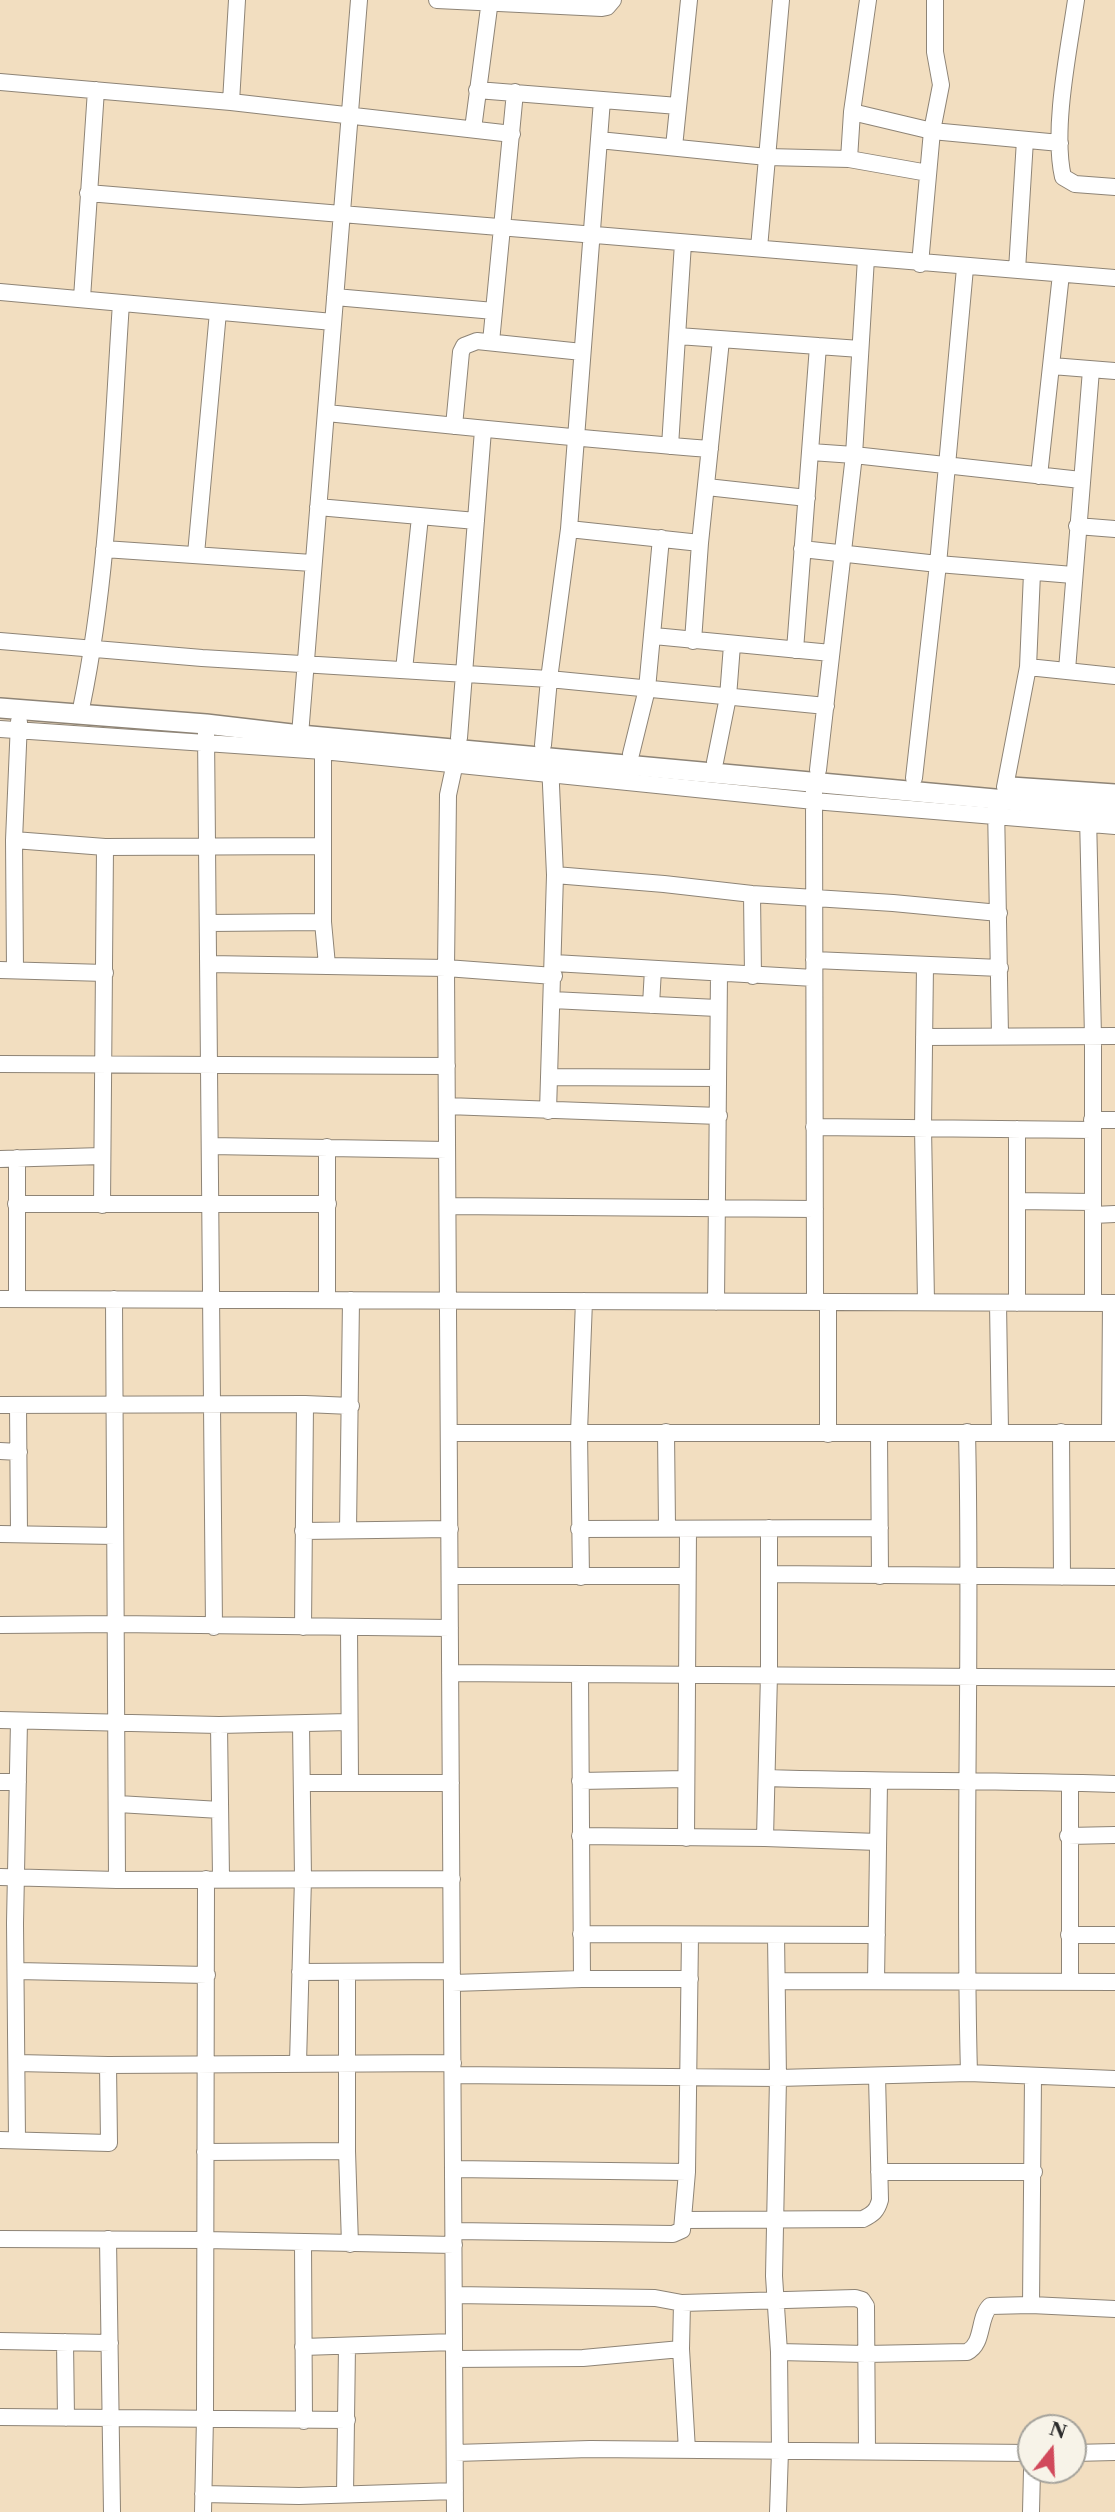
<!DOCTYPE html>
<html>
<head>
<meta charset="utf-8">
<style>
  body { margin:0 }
  #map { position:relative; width:1115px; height:2512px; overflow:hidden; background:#f2dec0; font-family:"Libre Caslon Text",serif }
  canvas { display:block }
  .north { position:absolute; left:1017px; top:2414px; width:70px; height:70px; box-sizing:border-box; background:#f7f3e8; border:2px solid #a5a39c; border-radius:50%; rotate:18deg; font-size:19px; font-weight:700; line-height:28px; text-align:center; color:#2b2b2b }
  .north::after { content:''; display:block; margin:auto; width:24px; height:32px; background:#d1495b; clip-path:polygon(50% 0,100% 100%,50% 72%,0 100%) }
</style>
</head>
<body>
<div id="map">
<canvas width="1115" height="2512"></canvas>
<div class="north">N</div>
</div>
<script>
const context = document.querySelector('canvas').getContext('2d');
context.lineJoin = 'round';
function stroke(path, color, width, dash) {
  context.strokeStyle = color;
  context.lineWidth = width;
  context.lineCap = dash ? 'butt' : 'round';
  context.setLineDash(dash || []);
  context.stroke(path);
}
const minor = new Path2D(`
  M437,0L602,8L607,7L613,0
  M1076,0C1069,49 1052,129 1063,177L1075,184L1115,187
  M0,82L231,102L512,134
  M477,90L678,106
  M231,102L237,0
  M852,112L932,131L1060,143
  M473,129L490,0
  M599,140L767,157L849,159L928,173
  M674,147L689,0
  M849,159L852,112L868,0
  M88,193C431,219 773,252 1115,278
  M759,248L781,0
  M920,264L932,131L941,85L935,52V0
  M1017,270L1025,140
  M0,292L333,322
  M335,297L494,311
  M82,298L96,90
  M678,336L860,349
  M491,342L515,92
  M1052,366L1115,371
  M327,413C454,426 582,439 710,449
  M454,426L461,352L464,346L477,341L582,352
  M670,446L683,243
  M811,452L854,455L1081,480
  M1039,476L1061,274
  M707,487L807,498
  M318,507L476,521
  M1077,526L1115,529
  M569,529L700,543
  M104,549L312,563
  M802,549L938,564L1073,575
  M196,554L218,312
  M654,636L831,653
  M0,641L202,658L549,679L826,706
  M693,641L700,543L721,340
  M795,650L818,346
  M1028,667L1115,676
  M404,670L420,517
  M1067,670L1091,370
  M82,704C109,573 112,436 121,303
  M0,729L323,751L814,801L1115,826
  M206,733L214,1627
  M300,735L359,0
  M459,738L483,430
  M543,745L549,679L569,529L602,100
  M323,751V922L327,965
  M631,754L647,689L661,538
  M715,762L728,697L732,645
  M818,770L854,455L866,258
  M914,778L938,564L965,268
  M1005,787L1028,667L1032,573
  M814,790L815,1302
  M996,805L1000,1036
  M1088,816L1093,1037V1303
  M14,840L105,847L322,846
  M555,875L664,884L752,894L893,903L999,913
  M752,894L753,976
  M209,923L323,922
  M814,960L1000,968
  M554,963L814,978
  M209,964L446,968L554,976
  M925,966L923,1127L926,1302
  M0,970L105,973
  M15,970L14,840L19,722
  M552,1000L717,1008
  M651,1005L653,969
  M924,1037L1115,1036
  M0,1064L447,1066
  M549,1077L718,1078
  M447,1106L719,1116
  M548,1111L555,875L550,763
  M1092,1120H1115
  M814,1127L1092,1130
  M1017,1129V1303
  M210,1146L447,1150
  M327,1147V1300
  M17,1158V1299
  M0,1159L102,1156
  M1017,1201L1093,1202
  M16,1204H328
  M102,1205L105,847
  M448,1206L815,1209
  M1093,1215L1115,1214
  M0,1299L1115,1303
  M114,1299L117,1880
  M716,1302L719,973
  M828,1302V1434
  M998,1303L1000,1432
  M0,1405L305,1404L351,1406
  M18,1405L19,1534
  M666,1432L667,1527
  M967,1432C972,1646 963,1860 969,2073
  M1061,1432L1062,1577
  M449,1433H1115
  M1110,1433L1111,1303
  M879,1434L880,1576
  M0,1451L19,1452
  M579,1529L880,1528
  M348,1530L351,1300
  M303,1531L450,1529
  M0,1534L115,1536
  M769,1574L1115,1577
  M450,1576H687
  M581,1577L579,1432L584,1301
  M0,1625L116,1624L450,1628
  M303,1627L305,1404
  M349,1627L350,1782
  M450,1673L1115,1678
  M580,1674L582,1979
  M0,1720L219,1725L349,1722
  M219,1725L221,1878
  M767,1778C883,1782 999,1780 1115,1784
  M580,1781L686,1779
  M0,1782H18
  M304,1783H451
  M118,1804L220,1810
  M580,1836L765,1838L878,1842
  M1068,1836L1115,1835
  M686,1838L688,1529
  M765,1838L769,1674V1528
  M0,1877L117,1880L452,1879
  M581,1934L877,1935
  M1069,1935H1115
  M776,1936L778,2078L774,2276L779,2352L780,2451L778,2512
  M17,1971L207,1975
  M300,1972L452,1971
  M347,1973V2151L350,2244
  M778,1981L1115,1982
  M876,1981L879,1782
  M1070,1982V1783
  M452,1983L582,1979H690
  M17,2063L108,2065L453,2063
  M298,2063L303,1878L301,1724
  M453,2075L778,2078L969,2073L1115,2079
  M0,2140L109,2143L108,2065
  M17,2140L15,1923L19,1721
  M205,2152L347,2151
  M453,2169L687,2172
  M879,2172H1034
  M685,2220L863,2219C873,2214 877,2211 880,2200L877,2076
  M454,2231L673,2234L682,2230L687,2172L690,1935
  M0,2239L205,2240L454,2245
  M108,2239L112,2512
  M303,2244L304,2421
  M454,2295L655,2298L682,2303
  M1031,2305L1033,2077
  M0,2341L110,2343
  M65,2342L66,2418
  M303,2347L454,2342
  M779,2352L866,2354L967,2352C984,2344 978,2318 990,2306L1031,2305L1115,2309
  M454,2359L583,2358L681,2349
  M0,2417L347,2420
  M687,2450L681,2349L682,2303L855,2298L862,2300L866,2306L867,2450
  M455,2453L590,2449L1031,2453
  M1073,2453L1115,2452
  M203,2494L299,2496L455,2491
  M345,2494L347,2346
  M203,2512L205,2417L206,1879
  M455,2512L446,968L448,795L458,749
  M1031,2512L1032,2470`);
const major = new Path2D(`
  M0,708L206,724L300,735L1115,810
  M1011,787L1115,794`);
stroke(minor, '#8e8476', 18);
stroke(major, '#8e8476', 22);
stroke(minor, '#fff', 16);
stroke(major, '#fff', 19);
</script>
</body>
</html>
